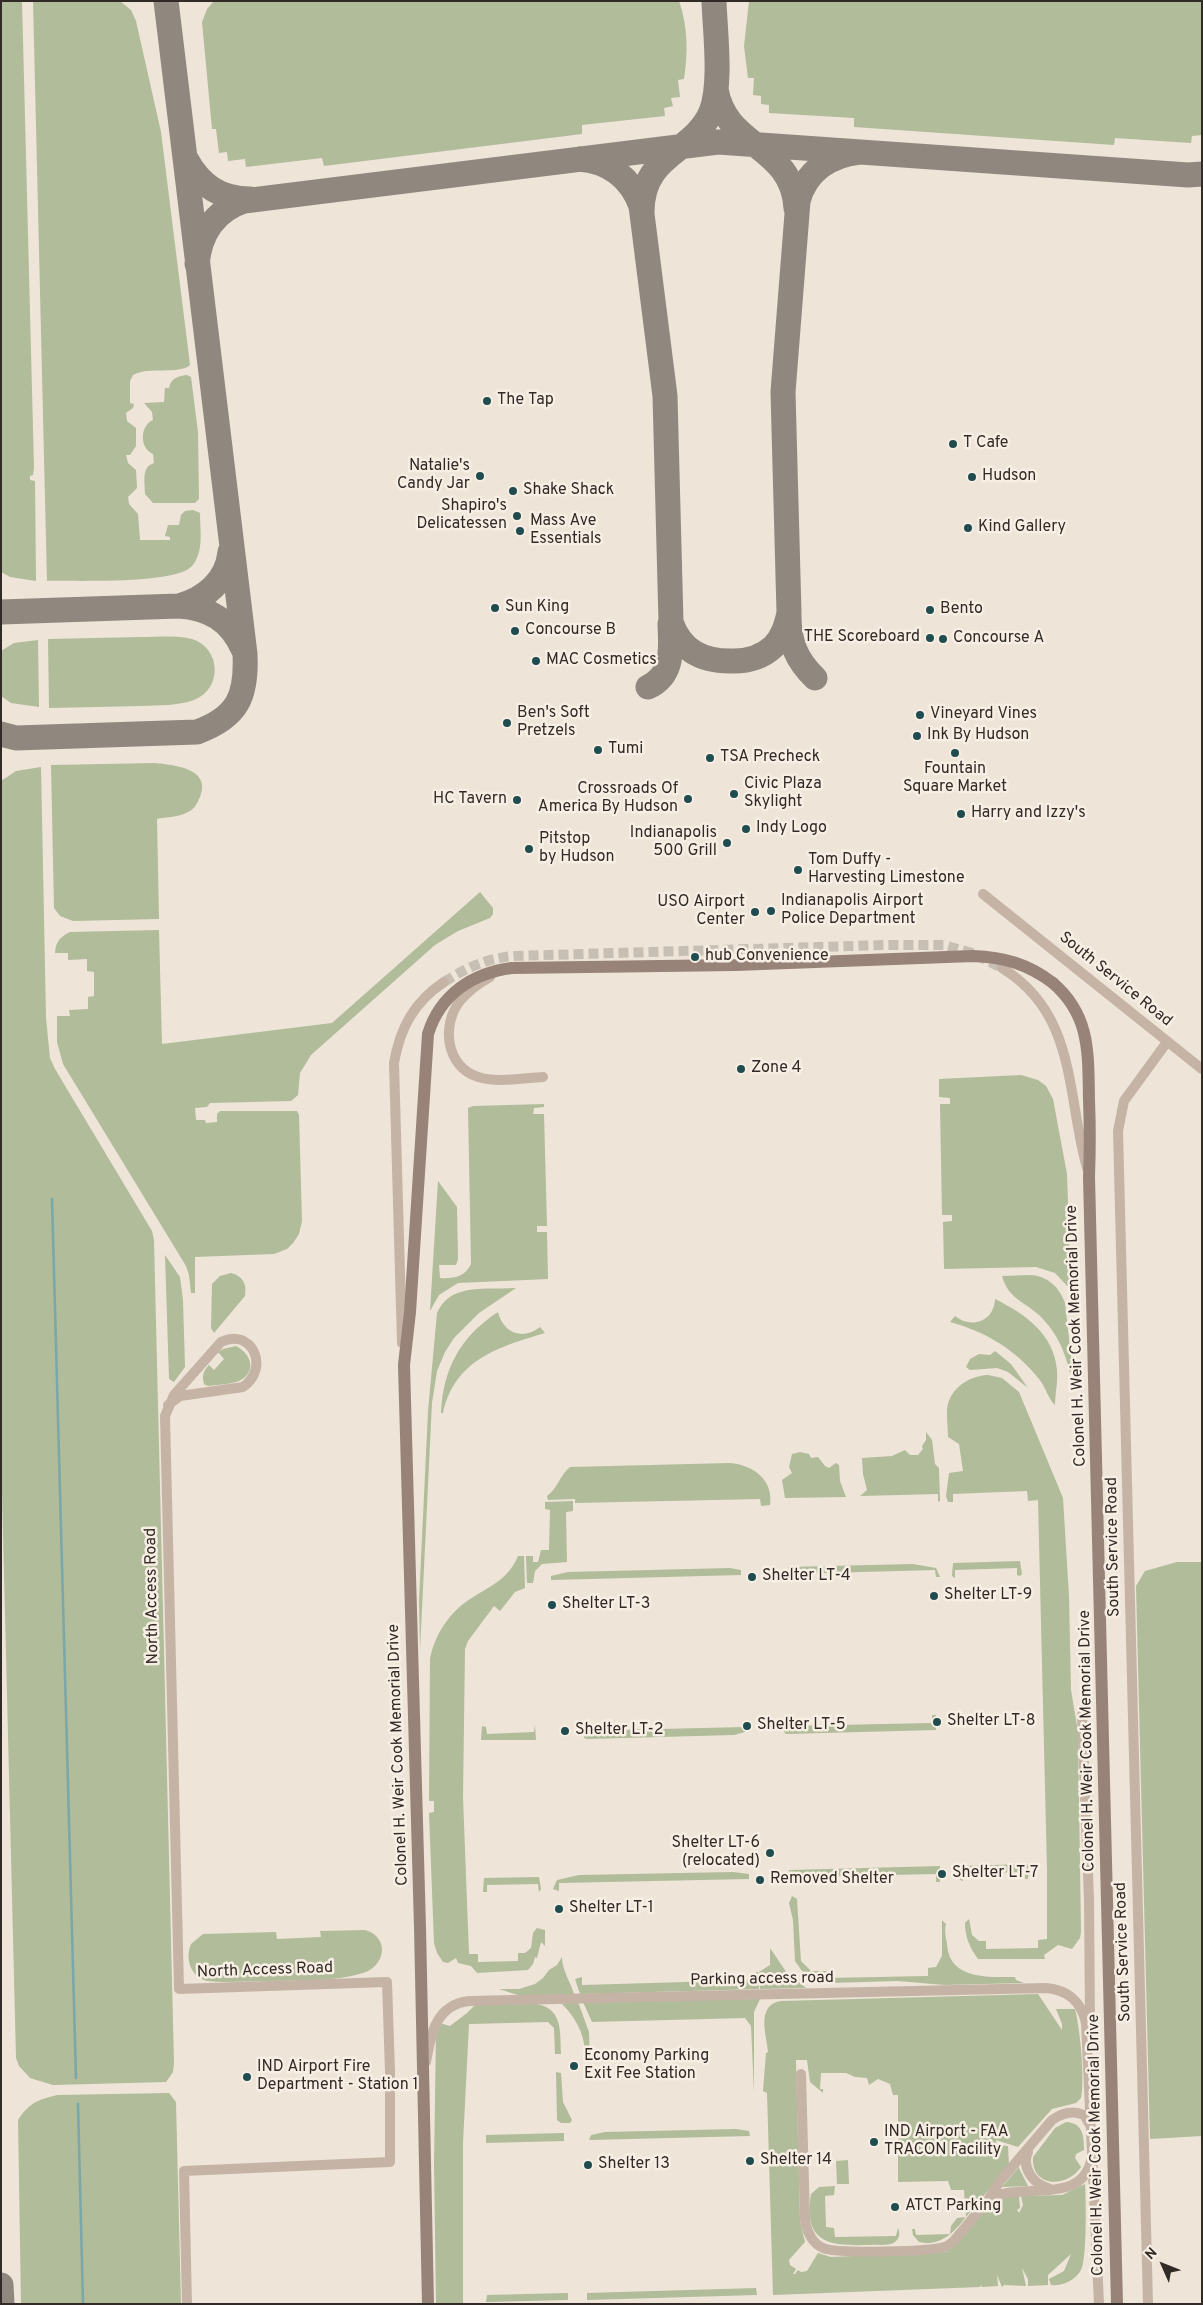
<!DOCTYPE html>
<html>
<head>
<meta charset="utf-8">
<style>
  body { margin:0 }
  #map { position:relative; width:1203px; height:2305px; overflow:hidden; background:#eee4d8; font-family:Overpass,sans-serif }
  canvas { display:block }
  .frame { position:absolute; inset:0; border:2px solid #322a26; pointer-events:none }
  .north { position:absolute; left:1138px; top:2240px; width:50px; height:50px; -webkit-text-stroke:4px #f7eee4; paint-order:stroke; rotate:314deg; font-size:14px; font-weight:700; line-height:20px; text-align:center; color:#322a26 }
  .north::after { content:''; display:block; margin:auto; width:18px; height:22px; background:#322a26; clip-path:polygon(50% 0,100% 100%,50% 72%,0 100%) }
</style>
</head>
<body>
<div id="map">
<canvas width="1203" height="2305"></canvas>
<div class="frame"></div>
<div class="north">N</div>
</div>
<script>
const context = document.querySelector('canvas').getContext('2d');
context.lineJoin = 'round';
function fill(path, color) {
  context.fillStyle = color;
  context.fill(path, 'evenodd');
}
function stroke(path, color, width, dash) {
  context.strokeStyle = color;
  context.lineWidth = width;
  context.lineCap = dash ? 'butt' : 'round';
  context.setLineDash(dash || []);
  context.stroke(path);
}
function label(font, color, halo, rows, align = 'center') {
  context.font = font + ' Overpass,sans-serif';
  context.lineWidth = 5;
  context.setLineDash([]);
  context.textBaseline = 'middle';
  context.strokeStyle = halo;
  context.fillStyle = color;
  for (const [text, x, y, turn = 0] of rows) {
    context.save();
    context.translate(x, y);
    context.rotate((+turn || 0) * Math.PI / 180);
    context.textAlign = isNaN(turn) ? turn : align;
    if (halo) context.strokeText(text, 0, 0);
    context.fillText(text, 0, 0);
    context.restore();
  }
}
fill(new Path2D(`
  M1,1H22L34,468L33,475L30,476V480L35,481L36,581L10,577L1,572Z
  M33,1H120L131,10L136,21L161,132L190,365C179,375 149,366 133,375L130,381V403L134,404L133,408L126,413L127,421L136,428V446L130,455H126L128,463L136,470L137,488L128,497L129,504L138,514L140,540H170V537L165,536L168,525H179L181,515L185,511L193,510L200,513C200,531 204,550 193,565C178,585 74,580 47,581Z
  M214,1H679C688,26 688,54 684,79L678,80L680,97L671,98L673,106L664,108L665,116L582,125V134L324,166L322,158L246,167L245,159L228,161L227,152L219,153L216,129H212L202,22L207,9Z
  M749,1H1202V135L1192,136L1191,143L1115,138L1114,145L854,127V118L769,113V105L761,104V96L753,95L754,78H748L744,46Z
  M187,375L191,377L198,432L199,499L195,503H153L145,494C145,482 141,467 154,463L153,454C140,449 139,426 153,420L152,412L144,403L164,402L165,388H169C171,378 178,376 187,375Z
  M142,637C158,637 177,635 192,639C221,648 223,689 194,700C178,706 159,705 141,706C111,707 80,707 49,708L48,639Z
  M38,640L39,707L11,703L1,696V651L14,643Z
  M155,763C173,765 212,768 200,797C197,803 195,809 188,812C179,817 167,817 157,819L159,919L73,921L60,916L54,908L51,765Z
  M41,767L46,1018L50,1058L55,1069L152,1231L154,1240L174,2063L173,2072L166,2082L53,2085L30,2078L19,2066L16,2058L1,1453V781L16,771Z
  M480,892L493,908V914L490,918L458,931L435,945L311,1055L300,1073L298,1095L291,1101L210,1103L207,1107L195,1108L196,1120H205L206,1123L217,1122V1114L220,1111H297L299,1115L302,1221L299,1234L293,1243L287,1249L274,1254L195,1257V1293H191L189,1275L186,1266L63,1064L57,1042V1016H70L69,1010L88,1009V997L94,996V972L87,971V959L68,960V953H55C56,941 60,937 70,932L159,930L162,1044L332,1023Z
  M1021,1075L1038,1080L1046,1086L1053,1099L1067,1174L1071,1290L1055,1273L1036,1267L944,1269L943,1222L952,1221V1215H942L940,1104H950V1098L939,1097V1079Z
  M544,1104V1107L534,1108L533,1114H544L547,1226H537V1232H547L548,1279L458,1283L439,1295L430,1311L438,1181L457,1207L458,1259L456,1265H439L440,1278C453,1279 465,1277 471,1264L468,1108L473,1106Z
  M165,1255L180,1277L183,1300L185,1367L174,1382L169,1379Z
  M231,1273C243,1276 247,1284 245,1296L214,1333L211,1328L212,1284L220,1276Z
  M1030,1275C1048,1276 1059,1287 1065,1303L1073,1373H1070C1065,1351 1056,1331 1039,1315C1023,1301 1008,1298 1002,1276Z
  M516,1288L479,1313L454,1338L445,1352L437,1371L432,1403L420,1650L419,1601L428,1411L437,1313C450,1282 488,1290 516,1288Z
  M995,1299C1025,1314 1054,1334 1057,1370C1058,1382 1055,1395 1055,1405C1049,1400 1045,1386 1039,1379C1015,1349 986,1332 950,1322L955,1316C971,1329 994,1322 995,1299Z
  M498,1312C503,1333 523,1341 540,1327L545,1333C499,1347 455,1359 443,1413H441C443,1368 461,1336 498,1312Z
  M236,1346C248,1352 257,1367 244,1378C235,1385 219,1384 209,1386L205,1385C201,1378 203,1371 209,1365L214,1370L224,1359L218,1352L223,1349Z
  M995,1351L1011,1364L1028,1388L1008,1372L997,1368L970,1370L966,1367L970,1359L979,1354L990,1355Z
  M988,1375L1002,1378L1019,1392L1063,1498L1069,1596L1071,1690L1078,1732L1081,1932L1080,1938L1072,1949L1058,1945L1044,1955L1045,1959H978C970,1948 965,1937 965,1923L969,1919L972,1935L979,1941H986V1949L1038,1948V1940L1047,1939V1869L1038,1500L1028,1501L1027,1491L953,1494V1502H948L946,1496L949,1473L963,1471L959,1444L948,1437C948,1430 947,1422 947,1414C946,1391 967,1376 988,1375Z
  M926,1432L932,1440L935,1464L939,1468L940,1501L938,1502V1494L860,1496L867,1490L863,1474L862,1458L892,1456L905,1450L910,1455H918L923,1449L922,1446L926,1440Z
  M800,1452L809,1454L811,1458L818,1457L825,1466L829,1468L836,1463L839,1465L840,1481L846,1497L785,1498L782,1480L792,1473L789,1467L792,1454Z
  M730,1463C753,1465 774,1480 770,1505L761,1506L760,1499L575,1503V1499L548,1500L547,1496C558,1488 560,1475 570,1467Z
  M573,1501V1511L566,1512L567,1562L542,1564L535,1571L533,1583H527L526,1556H533V1562H538L541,1550H549L550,1510L545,1509V1502Z
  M518,1556H524L525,1588L515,1592L500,1611L494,1606L468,1641L465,1649L463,1797L469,1954H478V1962L518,1961V1953H525L531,1948L533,1933L537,1928L545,1930V1946L541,1942L537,1958L535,1957L533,1964L528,1970L477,1973L471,1966L458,1963L456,1958L448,1963L443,1962L437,1953L434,1943L429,1813L434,1812V1801H429L430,1659C435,1634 449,1613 470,1599C490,1586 508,1580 518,1556Z
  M1020,1561L1022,1574L1020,1576L1017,1575V1568L955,1570V1578L952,1576L953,1563Z
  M1177,1562H1202V2136L1150,2139L1136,1586L1145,1571Z
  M913,1564L936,1568L940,1577H936L935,1570L788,1574V1567Z
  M730,1568L741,1570V1575L551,1580V1576L568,1572Z
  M932,1715H936V1730L786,1734L784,1732L783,1721L786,1718L788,1726L932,1723Z
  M535,1725L536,1740H481L482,1726L486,1727L487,1734L534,1732Z
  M745,1727V1732L734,1735L587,1739L584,1738V1734H576L575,1731Z
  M1027,1864L1029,1866L1028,1879H1025V1872L963,1873V1881L960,1880L961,1866Z
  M940,1866V1882H936V1874L794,1877L792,1878L791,1885L788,1883L789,1870Z
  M733,1872L749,1874V1879L559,1883V1891L553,1889L557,1880L579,1875Z
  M539,1877L541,1889L539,1892L538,1884L487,1885V1892H483L484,1878Z
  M792,1896L797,1899L801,1961L811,1971H827L828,1978L928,1976V1968L936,1967L942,1956V1920L946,1924C944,1931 946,1937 947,1944C949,1980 988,1977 1015,1977L1016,1980L1024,1983L944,1985L898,1981L828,1983L814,1979L802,1971L795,1961L793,1920L789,1903Z
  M365,1930C390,1937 386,1966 363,1973C333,1982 299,1980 268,1981C248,1981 227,1983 207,1981C190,1976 185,1959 191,1944L203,1934L276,1932L277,1939L321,1937L320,1931Z
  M770,1948L787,1973L806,1988L760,1989L759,1972L770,1965Z
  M562,1957C562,1970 570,1981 574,1994L521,1996L499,1989H519L535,1984L543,1978L549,1970L557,1965Z
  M756,1972H758L759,1989L580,1994L575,1979L582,1977V1985L755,1980Z
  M1038,1994L1062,2030V2024L1056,2009H1075C1080,2028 1085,2079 1081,2098L1076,2103L1052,2109L1018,2147L996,2140L997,2145L1008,2146L1009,2165L976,2205L973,2204L974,2207C959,2225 946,2248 919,2242L913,2235L912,2229H915L916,2235L950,2234L951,2226L957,2218L966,2217L964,2190H951L948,2181L898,2182V2095H893L890,2084L878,2079L869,2085L867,2078L855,2077L846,2073H821L820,2089H823V2093L810,2082L807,2060H796L800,2221L805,2242L789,2260L790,2265L796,2269L793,2274H795L798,2270L801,2272L807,2271L818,2253L831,2257L946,2252C968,2240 977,2210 1000,2200C1006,2197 1013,2197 1019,2196L1020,2208L1017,2210L1019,2213L1023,2205L1021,2196L1062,2195L1085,2184C1086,2198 1087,2259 1081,2270C1075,2281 1062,2286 1051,2285L1049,2279L1064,2271L1071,2254L1048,2275V2285L1028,2286V2279L1022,2268L1026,2286L1004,2285L1002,2287L997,2275L998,2286L982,2287L981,2285L980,2287L773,2295L767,2093L763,2091L766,2053L768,2052C767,2036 755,2005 781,2001Z
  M760,1999L754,2012V2093L751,2026L745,2018L592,2022L583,2002Z
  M578,2002L589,2032L590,2060H586C585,2037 579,2021 562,2004Z
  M536,2004C563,2008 560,2032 561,2054H555L554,2028L548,2022L469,2024L463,2143V2304H436L434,2164L436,2033L440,2023L450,2026L467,2013L475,2005Z
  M556,2072L561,2073L563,2102L572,2120L570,2123H561L557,2120Z
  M169,2093L176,2102L181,2304H21L18,2120C29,2103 37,2100 57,2095Z
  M1066,2122C1083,2123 1084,2136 1084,2150L1076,2154L1075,2158L1081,2167C1066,2189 1031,2187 1033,2157L1055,2128Z
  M736,2129L749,2131L750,2136L589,2140L591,2135L605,2132Z
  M564,2133V2141L486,2143V2135Z
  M848,2160L849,2184H837L836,2161Z
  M1018,2166L1028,2186L1002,2187L1018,2168Z
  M835,2186L834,2195L825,2196L826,2227L834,2228L835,2237L896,2236L898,2228C900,2232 900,2237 896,2241C890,2247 877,2244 870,2245C830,2246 803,2244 811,2194L819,2187Z
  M756,2288L757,2295L587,2300V2293Z
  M568,2293V2300L486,2302L487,2295Z`), '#b0bc9a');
stroke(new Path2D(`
  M52,1199L76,2078
  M78,2104L83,2304`), '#7aa7a9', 2.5);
stroke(new Path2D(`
  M716,89C726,149 792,144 796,208
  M186,159C200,185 220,199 250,199
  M579,159C609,161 631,178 641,206L665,396L671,622C681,651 703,662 734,661C748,661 762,657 773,647C783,637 786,626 789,613L783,392L798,201C806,171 830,155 860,152
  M642,212C642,153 693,154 711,112C722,84 715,32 714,1
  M197,264C200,234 214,211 244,201L718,142L1188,175L1202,174
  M179,606C205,599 227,581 230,552
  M1,612L179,606C209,608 230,620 243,649
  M789,616C789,641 796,660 815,678
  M648,687C674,675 671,649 670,624
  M1,734L16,738L197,732C238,717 247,696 245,654L166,1
  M1,2285L2,2304`), '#90877f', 25);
stroke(new Path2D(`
  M444,982C466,968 487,958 514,956L886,945H944L972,953L1002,968`), '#c8bfb4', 10, [10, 5]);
stroke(new Path2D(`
  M983,894L1202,1069
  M1002,968C1077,1014 1066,1093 1087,1168
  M490,977C479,983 468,991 460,1001C441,1025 446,1067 478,1077C497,1083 523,1078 543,1077
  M402,1343L394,1063C400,1028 414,1002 444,982
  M168,1405L180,1396L243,1387C271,1367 251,1327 221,1342L174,1395L165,1416L179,1989L387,1982L390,2072V2162L184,2171L187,2304
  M1082,1715L1089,1900L1090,2023
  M426,2062C431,2033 436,2005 469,2001L1046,1988C1068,1990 1081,2001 1086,2023L1099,2304
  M801,2074L805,2220C807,2232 812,2243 823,2248C836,2254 933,2252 947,2246C949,2245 951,2243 953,2242L988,2200L1000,2181L1052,2120C1062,2113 1073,2110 1084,2115L1090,2125
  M1028,2152C1021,2167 1033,2184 1048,2188
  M988,2200C1019,2180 1080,2207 1091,2161
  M1148,2304L1118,1131L1124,1101L1167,1042`), '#c5b4a6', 10);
stroke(new Path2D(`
  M1053,983C1091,1016 1088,1054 1089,1100C1090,1125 1090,1151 1089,1177L1117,2304
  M428,2304L420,1927L404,1365L410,1312L428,1034C440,995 472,973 512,968`), '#988378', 12);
stroke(new Path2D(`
  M512,968L736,965L973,956C1004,957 1028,964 1053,983`), '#988378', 12);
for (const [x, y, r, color] of [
  [487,401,5,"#204c4f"],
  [953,444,5,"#204c4f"],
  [480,476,5,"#204c4f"],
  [972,477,5,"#204c4f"],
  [513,491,5,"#204c4f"],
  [517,516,5,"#204c4f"],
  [968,528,5,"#204c4f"],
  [520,531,5,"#204c4f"],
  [495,608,5,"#204c4f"],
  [930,610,5,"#204c4f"],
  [515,631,5,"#204c4f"],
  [930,638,5,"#204c4f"],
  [943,639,5,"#204c4f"],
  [536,661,5,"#204c4f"],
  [920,715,5,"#204c4f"],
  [507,723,5,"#204c4f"],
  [917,736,5,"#204c4f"],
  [598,750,5,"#204c4f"],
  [955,753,5,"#204c4f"],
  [710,758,5,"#204c4f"],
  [734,794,5,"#204c4f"],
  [688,799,5,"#204c4f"],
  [517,800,5,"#204c4f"],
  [961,814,5,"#204c4f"],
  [746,829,5,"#204c4f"],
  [727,843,5,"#204c4f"],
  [529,849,5,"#204c4f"],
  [798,870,5,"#204c4f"],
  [771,911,5,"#204c4f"],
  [755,912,5,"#204c4f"],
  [695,957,5,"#204c4f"],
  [741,1069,5,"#204c4f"],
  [752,1577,5,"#204c4f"],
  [934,1596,5,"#204c4f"],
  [552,1605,5,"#204c4f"],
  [937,1722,5,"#204c4f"],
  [747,1726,5,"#204c4f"],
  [565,1731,5,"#204c4f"],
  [770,1853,5,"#204c4f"],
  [942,1874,5,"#204c4f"],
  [760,1880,5,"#204c4f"],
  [559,1909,5,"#204c4f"],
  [574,2066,5,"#204c4f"],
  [247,2077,5,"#204c4f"],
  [874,2142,5,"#204c4f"],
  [750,2161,5,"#204c4f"],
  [588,2165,5,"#204c4f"],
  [895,2207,5,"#204c4f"]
]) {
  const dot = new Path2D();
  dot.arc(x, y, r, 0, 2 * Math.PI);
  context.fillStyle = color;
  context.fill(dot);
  stroke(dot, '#f7eee4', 2);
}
label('16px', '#322a26', '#f7eee4', [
  ["The Tap",497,401],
  ["T Cafe",963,444],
  ["Natalie's",470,467,"right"],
  ["Candy Jar",470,485,"right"],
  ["Hudson",982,477],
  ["Shake Shack",523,491],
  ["Shapiro's",507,507,"right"],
  ["Delicatessen",507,525,"right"],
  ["Mass Ave",530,522],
  ["Essentials",530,540],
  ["Kind Gallery",978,528],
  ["Sun King",505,608],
  ["Bento",940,610],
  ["Concourse B",525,631],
  ["THE Scoreboard",920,638,"right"],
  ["Concourse A",953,639],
  ["MAC Cosmetics",546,661],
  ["Ben's Soft",517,714],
  ["Pretzels",517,732],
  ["Vineyard Vines",930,715],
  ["Ink By Hudson",927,736],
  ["Tumi",608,750],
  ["TSA Precheck",720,758],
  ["Fountain",955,770,"center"],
  ["Square Market",955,788,"center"],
  ["Civic Plaza",744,785],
  ["Skylight",744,803],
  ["Crossroads Of",678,790,"right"],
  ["America By Hudson",678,808,"right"],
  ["HC Tavern",507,800,"right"],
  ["Harry and Izzy's",971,814],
  ["Indy Logo",756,829],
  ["Indianapolis",717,834,"right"],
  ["500 Grill",717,852,"right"],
  ["Pitstop",539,840],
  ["by Hudson",539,858],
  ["Tom Duffy -",808,861],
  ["Harvesting Limestone",808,879],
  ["Indianapolis Airport",781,902],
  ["Police Department",781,920],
  ["USO Airport",745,903,"right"],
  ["Center",745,921,"right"],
  ["hub Convenience",705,957],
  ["Zone 4",751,1069],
  ["Shelter LT-4",762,1577],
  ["Shelter LT-9",944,1596],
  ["Shelter LT-3",562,1605],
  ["Shelter LT-8",947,1722],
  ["Shelter LT-5",757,1726],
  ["Shelter LT-2",575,1731],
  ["Shelter LT-6",760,1844,"right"],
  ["(relocated)",760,1862,"right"],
  ["Shelter LT-7",952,1874],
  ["Removed Shelter",770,1880],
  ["Shelter LT-1",569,1909],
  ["Economy Parking",584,2057],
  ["Exit Fee Station",584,2075],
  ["IND Airport Fire",257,2068],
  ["Department - Station 1",257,2086],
  ["IND Airport - FAA",884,2133],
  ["TRACON Facility",884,2151],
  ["Shelter 14",760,2161],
  ["Shelter 13",598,2165],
  ["ATCT Parking",905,2207]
], 'left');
label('16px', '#322a26', '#f7eee4', [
  ["South Service Road",1115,980,39],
  ["Colonel H. Weir Cook Memorial Drive",1077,1336,-92],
  ["South Service Road",1114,1547,-91],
  ["North Access Road",153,1596,-91],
  ["Colonel H. Weir Cook Memorial Drive",1088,1741,-91],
  ["Colonel H. Weir Cook Memorial Drive",399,1755,-92],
  ["South Service Road",1124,1952,-92],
  ["North Access Road",265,1971,-2],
  ["Parking access road",762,1980,-1],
  ["Colonel H. Weir Cook Memorial Drive",1097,2145,-91]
]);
</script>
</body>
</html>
